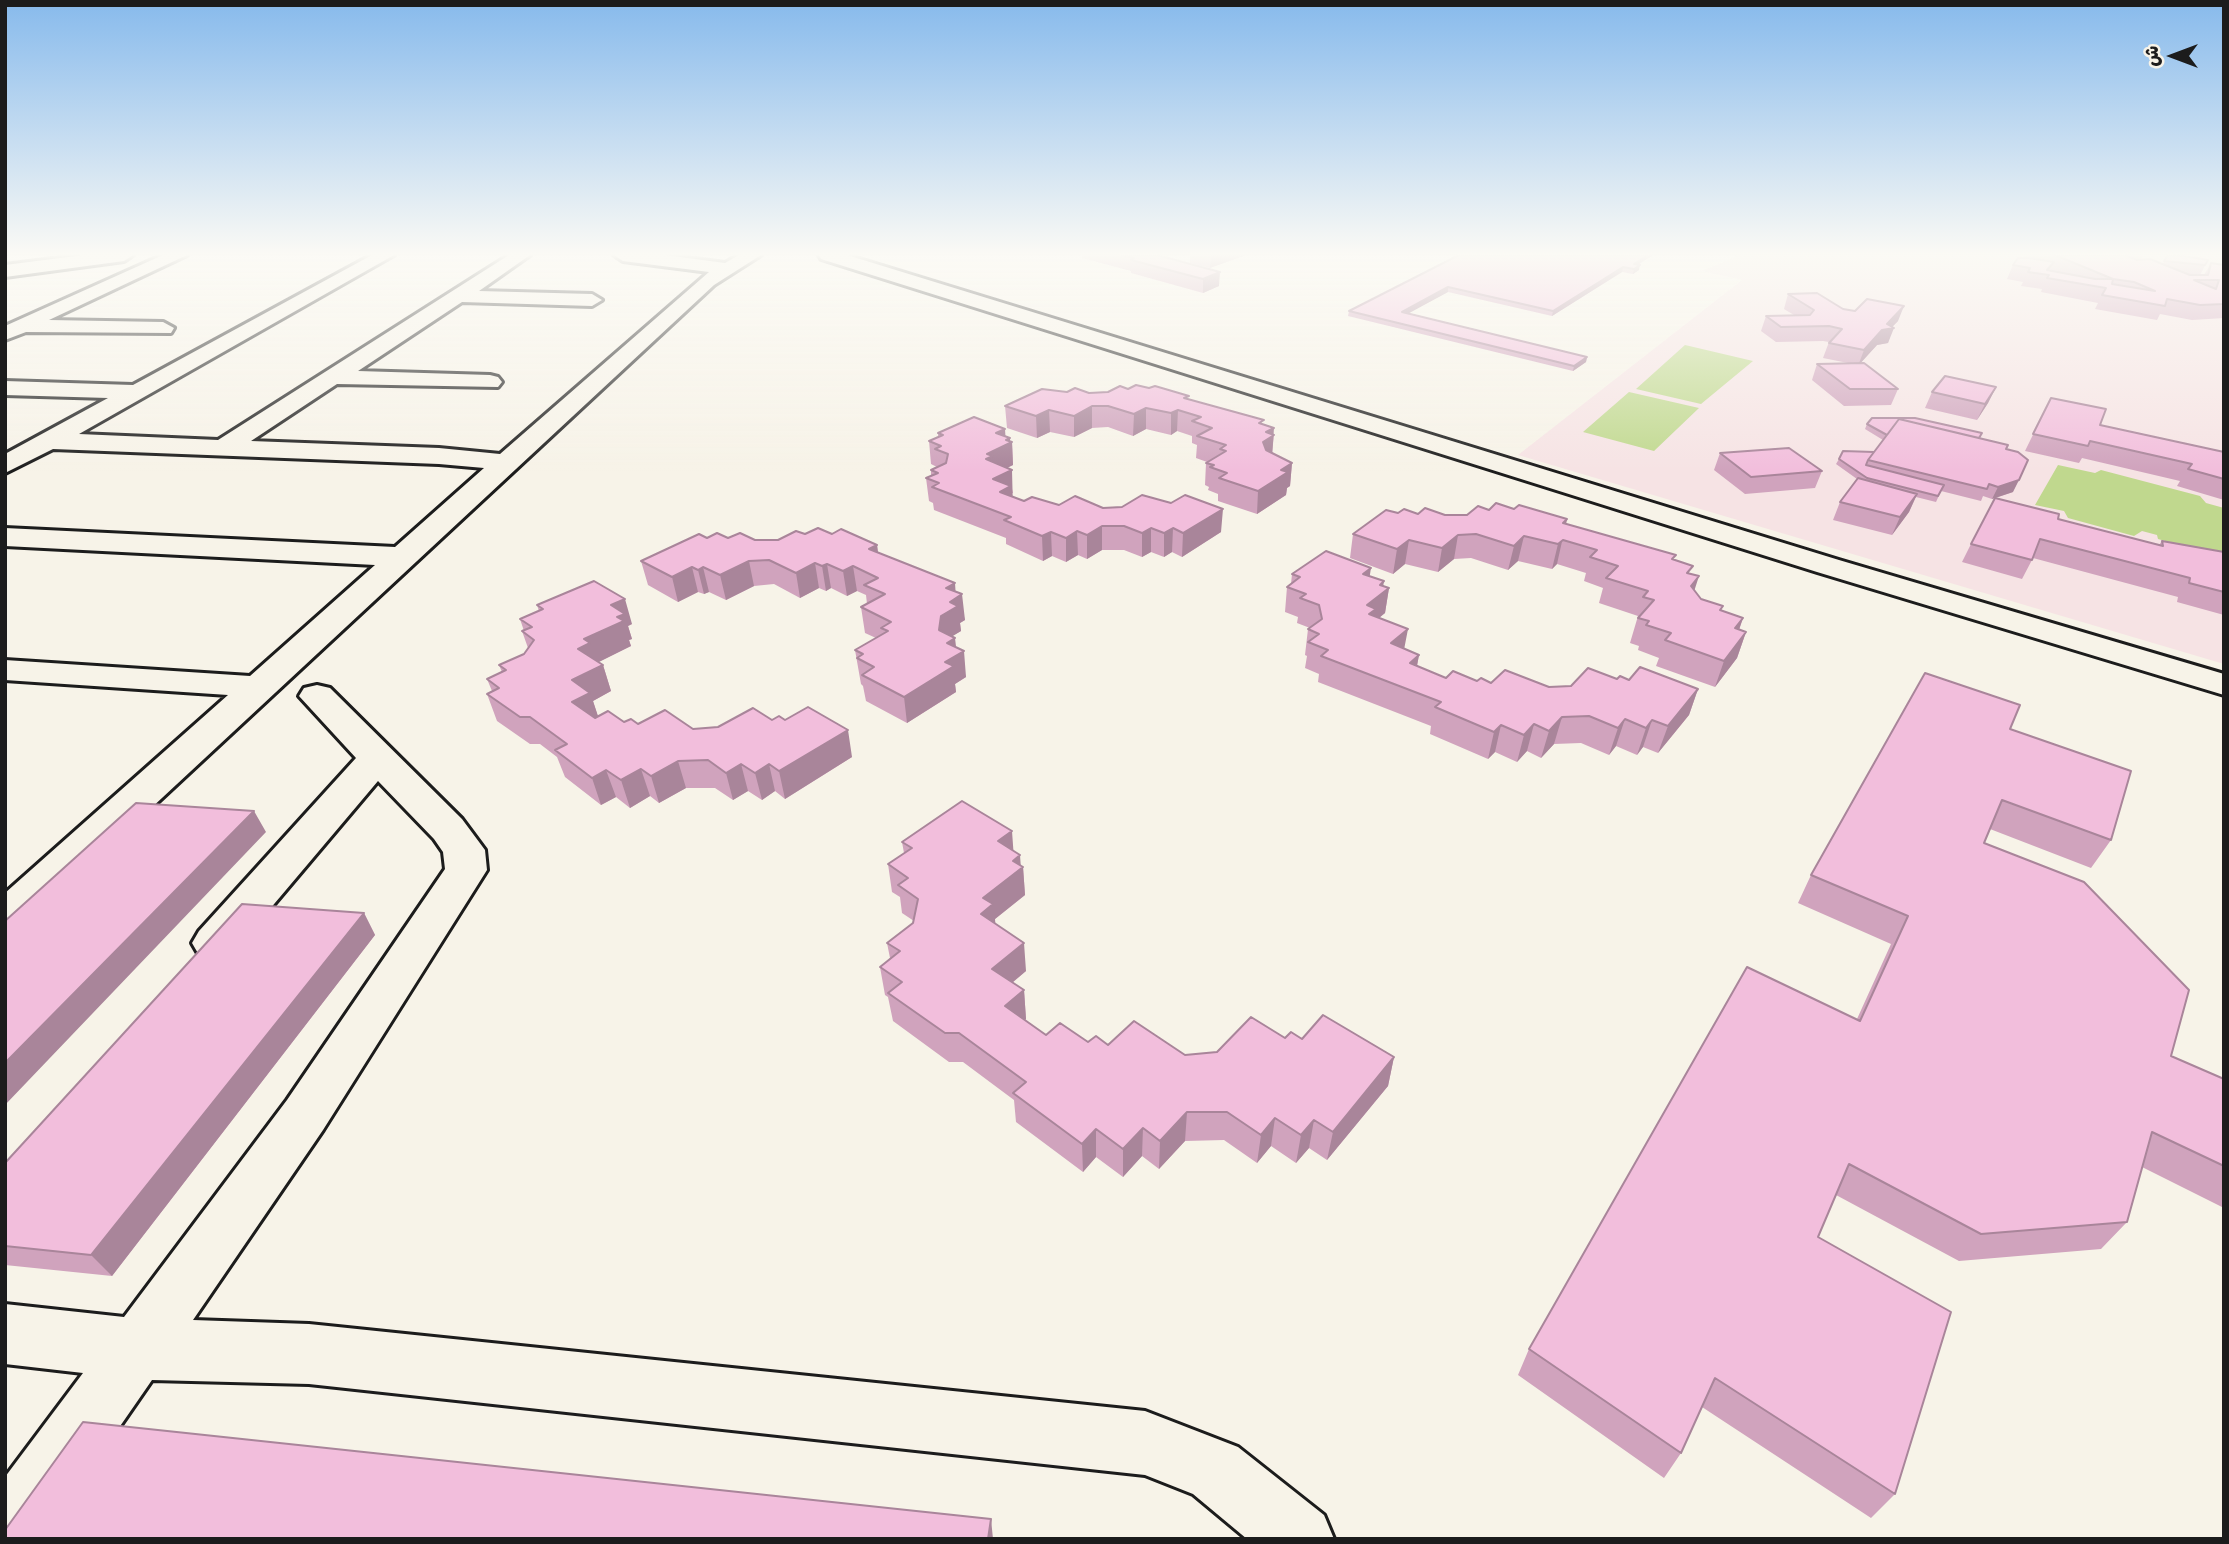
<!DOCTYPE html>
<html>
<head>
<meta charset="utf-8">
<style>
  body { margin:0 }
  #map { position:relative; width:2229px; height:1544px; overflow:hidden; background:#f7f3e8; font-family:Caveat,"Playpen Sans Arabic",sans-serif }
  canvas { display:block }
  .frame { position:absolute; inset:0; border:7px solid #1c1c1c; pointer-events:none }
  .north { position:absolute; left:2138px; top:21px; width:70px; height:70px; -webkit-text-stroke:5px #f7f3e8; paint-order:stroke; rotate:270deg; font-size:19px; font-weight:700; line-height:28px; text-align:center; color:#1c1c1c }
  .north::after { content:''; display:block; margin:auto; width:24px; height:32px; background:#1c1c1c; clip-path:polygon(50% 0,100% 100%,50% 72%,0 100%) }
</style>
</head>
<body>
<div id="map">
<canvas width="2229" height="1544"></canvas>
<div class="frame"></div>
<div class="north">ش</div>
</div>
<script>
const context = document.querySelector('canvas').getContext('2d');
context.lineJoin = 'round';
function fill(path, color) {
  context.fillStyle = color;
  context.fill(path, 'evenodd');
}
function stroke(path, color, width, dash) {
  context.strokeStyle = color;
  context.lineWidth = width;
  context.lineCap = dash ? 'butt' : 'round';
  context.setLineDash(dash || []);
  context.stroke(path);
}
fill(new Path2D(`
  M1740,255H2224V664L1518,455L1742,280L1702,271Z`), '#f6e3e4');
fill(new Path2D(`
  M1685,345L1753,361L1701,404L1636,389Z
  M1629,392L1699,408L1654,451L1583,432Z
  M2058,465L2095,473L2101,470L2200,496L2206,503L2224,508V557L2158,539L2157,535L2142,531L2134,536L2068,518L2064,511L2035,505Z`), '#c0d88e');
const minor = new Path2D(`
  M84,255H133L124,261L5,277V265Z
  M163,255H187L49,320L163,322L174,328L171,333L26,332L5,340V326Z
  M372,255H394L79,434L218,440L509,255H530L479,291L592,294L602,300L592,306L462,302L358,371L490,375L498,377L502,382L498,387L337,384L251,441L439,448L500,454L709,272L623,261L614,255H665L725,263L739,255H761L714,285L21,929L5,934V893L228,695L5,680V660L250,676L375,565L5,546V528L395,547L484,468L439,464L53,449L5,473V454L108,398L5,395V381L133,385Z
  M819,255H847L1839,560L2224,674V695L1817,572L821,259Z
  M317,685L330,688L462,819L485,850L487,870L323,1130L193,1320L309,1324L1145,1411L1238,1447L1324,1515L1334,1539H1247L1193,1494L1145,1475L309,1384L152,1380L42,1539H5V1477L83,1373L5,1364V1304L124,1317L287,1100L445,869L443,852L434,839L378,781L231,955L215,960L199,955L192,943L199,931L356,758L299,696L304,688Z`);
stroke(minor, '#1c1c1c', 6);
fill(minor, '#f7f3e8');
fill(new Path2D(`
  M1082,255H1157L1219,286L1203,293L1131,273V271L1082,258Z
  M1190,255H1246L1210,268L1190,263Z
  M1459,255H1653L1638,265L1639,270L1633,274L1622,272L1552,316L1448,292L1408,313L1587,357L1586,362L1573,371L1348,316L1349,311Z
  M2027,255H2143L2141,260L2163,264L2168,255L2208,260L2200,275H2204L2211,263L2224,265V318L2192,320L2160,314L2157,320L2095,309L2098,303L2041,292L2042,289L2021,286L2023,282L2007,279L2013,265L2026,258Z
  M1788,294L1843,309L1898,321L1892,327L1888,343L1877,345L1860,363L1898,389L1891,405L1844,406L1812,380L1817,364L1848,363L1823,358L1829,342L1823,341L1776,342L1761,331L1766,316L1794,315L1784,309Z
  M1996,387L1988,403L1977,420L1925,408L1932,392Z
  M1128,389L1189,400L1264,425L1274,435L1272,453L1292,463L1290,486L1287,488L1286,495L1257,514L1218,501V494L1208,490L1209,487L1205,485L1206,463L1207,462L1196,458L1197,445L1192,443V436L1177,431L1171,435L1146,429L1133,436L1108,427L1092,428L1074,437L1050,432L1037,438L1007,428L1005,406L1067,392H1108Z
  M2051,398L2100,425L2224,452V500L2177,486L2180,481L2082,458L2079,463L2025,451Z
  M1867,424L1980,438L2006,449L2013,492L1992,499L1983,496L1981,501L1941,491L1936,502L1916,497L1909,512L1892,535L1833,520L1840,502L1857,479L1836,464L1839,459L1874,452L1883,440L1865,429Z
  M1005,429V436L1010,438V442H1012L1013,465L1007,468L1013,493H1012V496L1024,501L1103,508L1221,532L1182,557L1172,552L1164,557L1151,552L1142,557L1124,550H1102L1087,559L1078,555L1066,562L1052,556L1043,561L1006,544V538L934,510L933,503L929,501L926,478L931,476V470L937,467L931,464L929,441L938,437V433Z
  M1720,453L1822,471L1815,488L1745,494L1714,470Z
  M1514,509L1567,519L1566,524L1674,560L1690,574L1694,590L1701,599L1721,611L1743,618L1739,630L1746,632L1737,658L1715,687L1656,666L1659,658L1638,650L1639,646L1630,643L1638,616L1599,603L1603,588L1584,581L1586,573L1557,564L1552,569L1518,561L1508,570L1471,558L1454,559L1438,572L1405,564L1393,574L1350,558L1353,534L1398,513L1445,515H1467L1489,510Z
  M2058,519L2159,545L2162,541L2224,552V615L2177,602L2178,597L2033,558L2022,579L1962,562L1971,544Z
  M805,534H832L877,545L878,552L956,592L965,620L960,623L961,631L952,636L966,677L955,684L956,692L907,723L866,701L863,686L861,684L855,650L876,638L865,633L861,607L867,604L866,595L857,591L847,596L831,588L826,591L819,588L800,598L774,584L754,586L726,600L709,592L704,594L698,592L678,602L648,585L641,561L707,538L755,540H778Z
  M1292,574L1369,576L1383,586L1389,588L1385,613L1379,618L1404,649L1419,655L1417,666L1446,678L1549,687L1571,686L1617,679L1629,680L1698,689L1689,715L1658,753L1643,747L1637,755L1616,746L1609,755L1581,743L1554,744L1541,758L1527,751L1517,762L1495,752L1488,759L1430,734L1431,726L1318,682L1319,674L1305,668L1307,656L1305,655L1308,629L1310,628L1297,623L1298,617L1285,612L1287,587L1291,584Z
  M537,605L632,624L628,626L632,639L629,640L631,646L598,662L603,665L611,691L593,701L598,717L624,722L693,729L718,727L772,720L852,757L785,799L775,791L762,800L748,791L733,800L715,788H686L659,803L650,796L630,808L616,797L601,805L565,777L557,757L540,744H530L497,721L487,694L492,691L487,679L502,672L499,665L524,654L528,648L522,631H524L520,619L539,611Z
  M2010,729L2111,840L2091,868L1990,829L1984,843L2171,1056L2224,1079V1208L2142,1167L2127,1222L2101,1249L1959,1261L1836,1195L1818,1237L1895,1494L1871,1518L1702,1407L1681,1453L1664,1478L1518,1375L1529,1349L1857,1019L1891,944L1798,903L1811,875Z
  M902,842L1013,851L1021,866L1023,867L1025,895L995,919V924L1026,971L1012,983L1024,990L1026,1019L1025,1020L1046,1035L1088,1042L1185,1055L1217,1052L1285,1038L1302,1039L1394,1057L1388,1086L1327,1160L1309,1148L1296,1163L1271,1146L1257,1163L1224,1140L1185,1141L1159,1169L1142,1156L1123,1177L1096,1157L1083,1172L1016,1122L1014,1100L963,1062H949L893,1021L888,997L885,995L880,967L890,958L887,943L913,923L914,921L902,913L900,897L892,892L888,864L904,853Z
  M364,913L375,935L112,1276L5,1265V1163Z`), '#d0a3bd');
fill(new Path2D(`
  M1211,255H1246L1210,268Z
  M1648,255H1653L1632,268L1634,264Z
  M1640,265L1639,270L1633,274L1634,269Z
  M1623,267L1622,272L1552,316L1553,311Z
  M1220,272L1219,286L1203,293V279Z
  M1448,287V292L1402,317V312Z
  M1904,306L1898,321L1891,328H1894L1888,343L1877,345L1858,366L1864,350Z
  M1587,357L1586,362L1573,371L1574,366Z
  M1996,387L1988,403L1977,420L1985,404Z
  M1092,406V428L1074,437V416Z
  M1146,408V429L1133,436L1134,414Z
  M1049,410L1050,432L1037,438L1036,416Z
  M1178,410L1177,431L1171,435V413Z
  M1274,428L1272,457L1262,464L1263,442L1266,432Z
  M1005,429L1006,445V440L1010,438V443L1012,442L1013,465L994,474L1012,470L1013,510L1004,514L986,459L996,433Z
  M1292,463L1290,486L1287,488L1286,495L1257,514L1258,491L1281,470Z
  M2019,480L2013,492L1992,499L1998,487Z
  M1917,494L1909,512L1892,535L1900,517Z
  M1223,509L1221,532L1182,557L1183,533Z
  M1567,519L1557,564L1552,569L1563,523Z
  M1102,526V550L1087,559V535Z
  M1151,528V552L1142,557V533Z
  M1173,528L1172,552L1164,557V533Z
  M1077,531L1078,555L1066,562V538Z
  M1051,532L1052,556L1043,561L1042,536Z
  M1458,535L1454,559L1438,572L1442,548Z
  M1524,536L1518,561L1508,570L1514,546Z
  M1409,540L1405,564L1393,574L1397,549Z
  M877,545L880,569L869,549Z
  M749,561L754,586L726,600L720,575Z
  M815,563L819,588L800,598L796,573Z
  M827,564L831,588L826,591L822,566Z
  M853,566L857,591L847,596L843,571Z
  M692,567L698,592L678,602L672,577Z
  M703,567L709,592L704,594L698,570Z
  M1371,568L1367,593L1363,574Z
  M1699,576L1691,601V586Z
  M1384,581L1382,594L1389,588L1385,613L1374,622L1372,634L1367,605L1380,585Z
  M955,583L956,598L962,594L965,620L960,623L961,631L943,642L939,630L941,616L946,588Z
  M625,599L632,624L628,626L632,639L629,640L631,646L597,663L603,665L611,691L593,701L599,719L581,728L572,702V680L578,649L611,605Z
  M1743,618L1734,644L1735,628Z
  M1408,629L1403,655L1391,643Z
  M1746,632L1737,658L1715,687L1724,661Z
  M955,638L957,655L964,651L966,677L955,684L956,692L907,723L904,697L947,643Z
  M1419,655L1414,681L1405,689L1410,663Z
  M1698,689L1689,715L1658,753L1668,726Z
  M1562,717L1554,744L1541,758L1549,731Z
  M1625,719L1616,746L1609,755L1618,728Z
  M1652,720L1643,747L1637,755L1646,728Z
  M1534,724L1527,751L1517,762L1524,735Z
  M1501,725L1495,752L1488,759L1494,732Z
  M848,730L852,757L785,799L779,771Z
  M678,761L686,788L659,803L651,776Z
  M741,764L748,791L733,800L726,773Z
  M769,764L775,791L762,800L755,773Z
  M641,769L650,796L630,808L621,780Z
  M606,770L616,797L601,805L592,778Z
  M254,811L266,832L5,1105V1063Z
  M1012,831L1014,859L998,841Z
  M1020,855L1021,869L1023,867L1025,895L995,919L996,932L981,914L983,898L1013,861Z
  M364,913L375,935L112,1276L91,1255Z
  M1024,943L1026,971L995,997L992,969Z
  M1024,990L1026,1019L1008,1034L1005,1006Z
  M1394,1057L1388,1086L1327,1160L1333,1132Z
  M1187,1112L1185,1141L1159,1169L1160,1141Z
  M1275,1118L1271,1146L1257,1163L1261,1135Z
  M1314,1120L1309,1148L1296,1163L1301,1135Z
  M1143,1128L1142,1156L1123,1177V1149Z
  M1096,1129V1157L1083,1172L1082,1144Z
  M991,1519L993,1539H988Z`), '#a9859a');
const building = new Path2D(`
  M1121,255H1157L1220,272L1203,279L1131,260L1134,258Z
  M1459,255H1648L1634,264L1640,265L1634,269L1623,267L1553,311L1448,287L1402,312L1587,357L1574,366L1349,311Z
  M2055,255H2125L2137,260L2150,259L2190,275H2208L2211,263L2224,265V304L2200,305L2167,299L2165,306L2102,295L2106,288L2047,278L2049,275L2028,272L2030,268L2013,265L2018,258H2029L2054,262L2047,270L2095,279H2113ZM2113,279L2134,282L2155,291L2112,284ZM2194,280H2219L2216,289Z
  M2168,255L2184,256L2208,260L2205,265L2164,261Z
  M1817,293L1843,309L1855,311L1867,299L1904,306L1887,324L1894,328L1882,330L1864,350L1829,343L1842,329L1829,326L1781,327L1766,316L1810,315L1814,310L1788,294Z
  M1864,363L1898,389H1850L1817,364Z
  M1945,376L1996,387L1985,404L1932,392Z
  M1136,385L1149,388L1155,386L1189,396L1184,398L1264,420L1259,423L1274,428L1266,432L1274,435L1263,442L1266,450L1292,463L1281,470L1288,472L1258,491L1219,478L1227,473L1210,467L1214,465L1206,463L1226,451L1220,449L1226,445L1197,436L1212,428L1192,421L1201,417L1178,410L1171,413L1146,408L1134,414L1108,406H1092L1074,416L1049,410L1036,416L1005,406L1042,389L1067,392L1075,388L1089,393L1108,392L1120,386L1128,389Z
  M2051,398L2106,409L2100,425L2224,452V479L2188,469L2192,464L2090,441L2088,446L2033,434Z
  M974,417L1005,429L996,433L1010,438L1006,440L1012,442L987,454L993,456L986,459L1012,470L993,479L1011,486L1000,492L1024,501L1032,497L1059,505L1075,496L1103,508L1122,507L1142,495L1171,503L1185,495L1223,509L1183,533L1173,528L1164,533L1151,528L1142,533L1124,526H1102L1087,535L1077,531L1066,538L1051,532L1042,536L1004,520L1011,517L932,487L939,483L926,478L938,473L931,470L946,463L948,454L935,449L941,446L929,441L943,435L938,433Z
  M1872,418H1915L1982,433L1979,438L1899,419L1887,435L1867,424Z
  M1899,419L2008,445L2006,449L2018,452L2028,460L2019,480L1998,487L1989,484L1987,489L1868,460Z
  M1789,448L1822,471L1751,477L1720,453Z
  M1843,451L1874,452L1868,460L1866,465L1944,485L1938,496L1867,478L1839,459Z
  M1858,478L1917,494L1900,517L1840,502Z
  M1995,498L2059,514L2058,519L2163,546L2162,541L2224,552V592L2189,583L2190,578L2040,539L2032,560L1971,544Z
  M1496,503L1514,509L1519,505L1567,519L1563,523L1676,555L1672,559L1693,566L1687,573L1699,576L1691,586L1701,599L1723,606L1720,610L1743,618L1735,628L1746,632L1724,661L1665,640L1671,633L1646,625L1649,621L1638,618L1654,600L1643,597L1648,591L1606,578L1618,566L1590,557L1597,550L1563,540L1558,544L1524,536L1514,546L1476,534L1458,535L1442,548L1409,540L1397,549L1353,534L1386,510L1398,513L1404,509L1418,514L1425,508L1445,515H1467L1478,506L1489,510Z
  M818,528L832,534L841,529L877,545L869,549L955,583L946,588L962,594L950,602L958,606L941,616L939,630L955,638L947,643L964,651L945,662L954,666L904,697L862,675L874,667L857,658L863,654L855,650L888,631L881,628L891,622L861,607L885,594L864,585L878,578L853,566L843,571L827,564L822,566L815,563L796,573L769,560L749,561L720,575L703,567L698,570L692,567L672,577L641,561L699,534L707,538L717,533L728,538L740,533L755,540H778L796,531L805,534Z
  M1326,551L1371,568L1363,574L1384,581L1380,585L1389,588L1367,605L1376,609L1369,614L1408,629L1391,643L1419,655L1410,663L1446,678L1453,671L1477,681L1481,678L1491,683L1505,670L1549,687L1571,686L1588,668L1617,679L1620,676L1629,680L1640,667L1698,689L1668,726L1652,720L1646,728L1625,719L1618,728L1589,716L1562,717L1549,731L1534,724L1524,735L1501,725L1494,732L1435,707L1441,702L1321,656L1328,650L1308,642L1319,634L1308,629L1322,619L1319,605L1300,598L1306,594L1287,587L1300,577L1292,574Z
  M594,581L625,599L611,605L625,614L617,617L624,621L584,639L590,643L578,649L603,665L572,680L590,693L572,702L595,718L608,711L624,722L631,719L638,724L665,710L693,729L718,727L753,708L772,720L779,716L785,720L808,707L848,730L779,771L769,764L755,773L741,764L726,773L708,760L678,761L651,776L641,769L621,780L606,770L592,778L555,750L567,744L530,717H520L487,694L499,688L487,679L506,670L499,665L524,654L534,640L522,631L532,627L520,619L543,609L537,605Z
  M1925,673L2020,705L2010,729L2131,771L2111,840L2002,800L1984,843L2084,882L2189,990L2171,1056L2224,1079V1166L2152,1132L2127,1222L1981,1234L1849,1164L1818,1237L1951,1312L1895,1494L1715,1378L1681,1453L1529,1349L1747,967L1860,1021L1908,916L1811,875Z
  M962,801L1012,831L998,841L1020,855L1013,861L1023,867L983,898L993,904L981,914L1024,943L992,969L1024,990L1005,1006L1046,1035L1060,1023L1088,1042L1096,1036L1108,1045L1134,1021L1185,1055L1217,1052L1251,1017L1285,1038L1291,1032L1302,1039L1323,1015L1394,1057L1333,1132L1314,1120L1301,1135L1275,1118L1261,1135L1227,1112H1187L1160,1141L1143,1128L1123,1149L1096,1129L1082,1144L1013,1093L1026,1082L959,1033H945L888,993L902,982L880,967L900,951L887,943L913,923L918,899L898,885L908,878L888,864L912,848L902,842Z
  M136,803L254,811L5,1063V921Z
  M242,904L364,913L91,1255L5,1246V1163Z
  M83,1422L991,1519L988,1539H5V1530Z`);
fill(building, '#f2bedc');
stroke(building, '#a9859a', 2);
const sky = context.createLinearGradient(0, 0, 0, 471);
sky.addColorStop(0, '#87baec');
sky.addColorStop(0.54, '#fbfaf5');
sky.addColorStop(1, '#fbfaf500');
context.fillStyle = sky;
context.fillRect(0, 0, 2229, 471);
</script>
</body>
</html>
